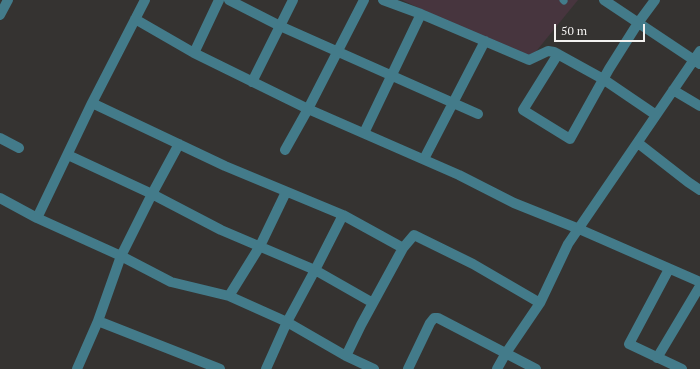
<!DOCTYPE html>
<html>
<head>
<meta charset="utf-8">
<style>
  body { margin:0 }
  #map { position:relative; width:700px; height:369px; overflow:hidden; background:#353331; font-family:"PT Serif",serif }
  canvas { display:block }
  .scale { position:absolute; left:554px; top:24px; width:91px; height:18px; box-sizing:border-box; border:2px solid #f3f2f0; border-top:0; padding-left:5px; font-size:12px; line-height:14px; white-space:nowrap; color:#f3f2f0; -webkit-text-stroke:3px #353331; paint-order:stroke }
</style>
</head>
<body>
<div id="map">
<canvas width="700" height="369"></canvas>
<div class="scale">50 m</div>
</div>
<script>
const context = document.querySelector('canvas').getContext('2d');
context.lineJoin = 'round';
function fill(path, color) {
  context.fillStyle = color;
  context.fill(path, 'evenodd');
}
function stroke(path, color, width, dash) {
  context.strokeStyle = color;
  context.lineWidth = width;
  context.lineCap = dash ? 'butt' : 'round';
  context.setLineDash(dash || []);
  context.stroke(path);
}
fill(new Path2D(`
  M402,0H578L529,60Z`), '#47353e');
stroke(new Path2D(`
  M563,0L564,1`), '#437b8a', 7);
stroke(new Path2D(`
  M219,0L194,53L308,109L459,175L514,203L579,229L700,282
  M229,0L280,26L478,114
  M383,0L421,14L529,60L548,51L554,52L603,79L656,115
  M604,0L700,64
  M0,15L8,0
  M135,19L194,53
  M558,54L523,110L570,139L609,69L638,23L655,0
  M252,82L293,0
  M673,90L700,106
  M92,103L225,166L343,215L403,248L414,235L473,264L540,303
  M364,133L421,14
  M0,138L19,148
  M638,143L688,182L700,190
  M285,150L308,109L364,0
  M68,155L152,194L221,230L315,270L373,303
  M424,159L485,41
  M0,198L37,218L121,256L171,282L229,296L287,322L346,356L374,369
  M37,218L92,103L145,0
  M669,269L629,344L682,369
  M229,296L260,246L286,192
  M98,321L121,256L152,194L179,144
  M346,356L361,325L403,248
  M657,358L700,286
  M77,369L98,321L220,369
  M266,369L287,322L315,270L343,215
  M408,369L430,323L434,318H438L536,369
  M497,369L506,353L540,303L568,244L700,51`), '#437b8a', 10);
</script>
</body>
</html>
